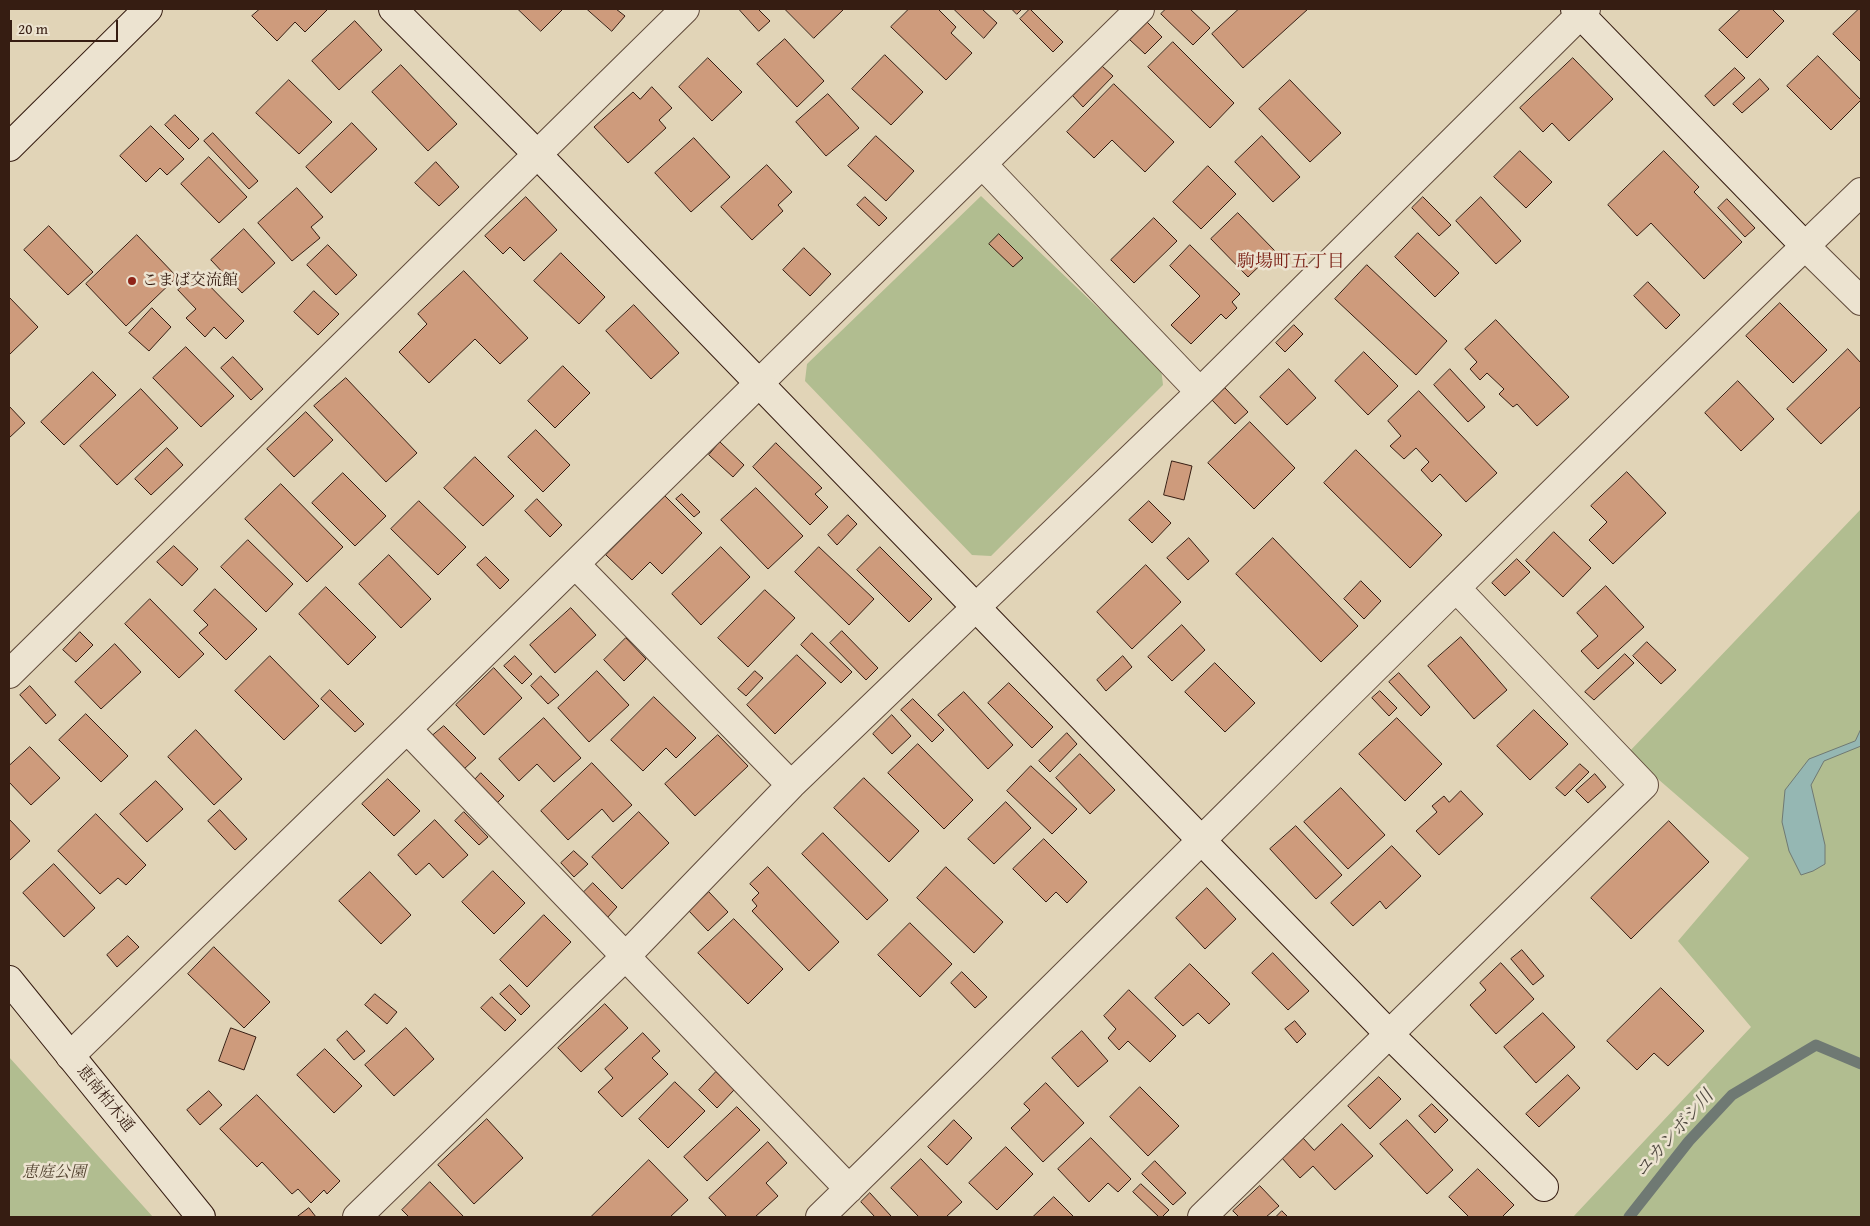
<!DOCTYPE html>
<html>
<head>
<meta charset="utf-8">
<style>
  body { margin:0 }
  #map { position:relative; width:1870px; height:1226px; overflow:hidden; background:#e1d4b7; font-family:"Gentium Book Plus",serif }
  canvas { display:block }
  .frame { position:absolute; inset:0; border:10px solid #361d12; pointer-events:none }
  .scale { position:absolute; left:10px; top:20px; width:108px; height:22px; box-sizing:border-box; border:2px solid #361d12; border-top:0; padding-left:6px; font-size:15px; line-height:18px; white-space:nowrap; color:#361d12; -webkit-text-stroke:4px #ece3d0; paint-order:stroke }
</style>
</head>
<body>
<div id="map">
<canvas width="1870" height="1226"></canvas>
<div class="frame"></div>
<div class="scale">20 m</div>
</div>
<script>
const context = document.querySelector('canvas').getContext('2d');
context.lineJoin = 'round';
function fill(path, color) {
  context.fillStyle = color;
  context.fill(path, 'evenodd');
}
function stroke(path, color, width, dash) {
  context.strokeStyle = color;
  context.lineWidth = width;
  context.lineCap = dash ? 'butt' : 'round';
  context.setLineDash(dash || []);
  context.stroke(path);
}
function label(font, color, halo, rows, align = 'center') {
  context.font = font + ' "Gentium Book Plus","Noto Serif JP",serif';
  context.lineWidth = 5;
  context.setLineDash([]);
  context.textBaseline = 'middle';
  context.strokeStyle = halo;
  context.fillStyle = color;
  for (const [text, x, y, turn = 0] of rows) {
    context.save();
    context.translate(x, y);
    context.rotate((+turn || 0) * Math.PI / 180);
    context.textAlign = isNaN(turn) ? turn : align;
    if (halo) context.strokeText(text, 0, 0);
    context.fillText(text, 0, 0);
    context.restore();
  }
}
fill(new Path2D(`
  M981,196L1161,368L1163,385L991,556L972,555L805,381L807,364Z
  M1861,509V1217H1573L1751,1027L1678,941L1749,858L1628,753Z
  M9,1057L153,1217H9Z`), '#b1bd90');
const water = new Path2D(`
  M1861,729V746L1824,761L1811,785L1825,845V864L1813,871L1801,875L1789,851L1782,822L1785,790L1809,759L1855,741Z`);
fill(water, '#95b7b3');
stroke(water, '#6f7973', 1);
stroke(new Path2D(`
  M1629,1217L1689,1141L1732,1095L1816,1045L1861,1064`), '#6f7973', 11);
const building = new Path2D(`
  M260,9H328L305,32L295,22L277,41L252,16Z
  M518,9H563L541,31Z
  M587,9H616L625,16L612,31Z
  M739,9H758L770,21L759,31Z
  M785,9H844L814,38Z
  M909,9H938L956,27L951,33L972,53L946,80L891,27Z
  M954,9H982L997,23L984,38Z
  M1012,9H1022L1017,14Z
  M1030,9L1063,42L1053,52L1020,19Z
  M1166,9H1190L1210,28L1193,45L1161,14Z
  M1239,9H1308L1243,68L1212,34Z
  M1741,9H1772L1784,21L1747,58L1719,30Z
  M1859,9H1861V62L1833,34Z
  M355,21L382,50L339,90L312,61Z
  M1147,22L1162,37L1145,54L1130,40Z
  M785,39L824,81L797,107L757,64Z
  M1173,42L1234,103L1210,128L1148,67Z
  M885,55L923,92L891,125L852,89Z
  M1818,56L1861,100L1831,130L1787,86Z
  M708,58L742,92L712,121L679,87Z
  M1573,58L1613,99L1569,141L1552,123L1543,132L1520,108Z
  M401,65L457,124L428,151L372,92Z
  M1102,66L1113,76L1083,107L1073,96Z
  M1735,68L1745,78L1714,106L1705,96Z
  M1760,79L1769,89L1742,113L1733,104Z
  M289,80L332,122L299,154L256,113Z
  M1290,80L1341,133L1310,162L1259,109Z
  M1114,84L1174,142L1145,172L1112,140L1094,158L1067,132Z
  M652,87L672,108L659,120L666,128L628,163L594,127L633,92L640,99Z
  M828,94L859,128L826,156L796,122Z
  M175,115L199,139L189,149L165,125Z
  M352,123L377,149L331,193L306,167Z
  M151,126L184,159L167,175L160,168L146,182L120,156Z
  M213,133L258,181L249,189L204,141Z
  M876,136L914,171L886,201L848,166Z
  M1262,136L1300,177L1273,202L1235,162Z
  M694,138L730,177L691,212L655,173Z
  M1520,151L1552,182L1526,208L1494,177Z
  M1664,151L1699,187L1694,192L1742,242L1704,279L1651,223L1637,236L1608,205Z
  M209,157L247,197L219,223L181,184Z
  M436,162L459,187L439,206L415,183Z
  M767,165L792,192L778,205L783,211L752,240L721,207Z
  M1208,166L1236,194L1201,229L1173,202Z
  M297,188L323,217L311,227L320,238L292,261L258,223Z
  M526,197L557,230L524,261L510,247L503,254L485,236Z
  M865,197L887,218L879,226L857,205Z
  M1423,197L1451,225L1439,236L1412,208Z
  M1481,197L1521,241L1496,264L1456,221Z
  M1727,199L1755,228L1745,237L1718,208Z
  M1238,213L1275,251L1248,277L1211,239Z
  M1154,218L1177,241L1134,283L1111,260Z
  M49,226L93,272L68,295L24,250Z
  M244,229L275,263L242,293L211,260Z
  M1418,233L1459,273L1435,297L1395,257Z
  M999,234L1023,258L1013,267L989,244Z
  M137,235L177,277L126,326L86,284Z
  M328,245L357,275L336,295L307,265Z
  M1190,245L1240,294L1232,302L1237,308L1226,319L1221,314L1191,344L1171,325L1200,296L1170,266Z
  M804,248L831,274L810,296L783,270Z
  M561,253L605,297L579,324L534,281Z
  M1367,265L1447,341L1416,375L1335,299Z
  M464,271L528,338L500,364L475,339L429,383L399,352L427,324L418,314Z
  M197,273L244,321L226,339L214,327L205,337L186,318L196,309L178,290Z
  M1648,282L1680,315L1666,329L1634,296Z
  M314,291L339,314L318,335L294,312Z
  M9,297L38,327L9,355Z
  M1780,303L1827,350L1793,383L1746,336Z
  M634,305L679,353L651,379L606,331Z
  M152,308L171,327L149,351L129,333Z
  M1496,320L1569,397L1537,426L1517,404L1513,407L1499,394L1504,389L1487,373L1480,380L1470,369L1477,362L1465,349Z
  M1294,325L1303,334L1285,352L1276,343Z
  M186,347L234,396L201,427L153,378Z
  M1848,349L1861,363V406L1821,444L1787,409Z
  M1364,352L1398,386L1368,415L1335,381Z
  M233,357L263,389L251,400L221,368Z
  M563,366L590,393L555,428L528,401Z
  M1289,369L1316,398L1287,425L1260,397Z
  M1450,369L1485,407L1468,422L1434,385Z
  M93,372L116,395L64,445L41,422Z
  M346,378L417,453L386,482L314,406Z
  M1738,381L1774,419L1741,451L1705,413Z
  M1225,388L1248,412L1235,424L1212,400Z
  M141,389L178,428L117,485L80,446Z
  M1419,391L1497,473L1466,502L1440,474L1432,482L1421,470L1429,462L1416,448L1404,459L1390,446L1401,436L1388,421Z
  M9,406L25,423L9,438Z
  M306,412L333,440L294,477L267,449Z
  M1250,422L1295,468L1254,509L1208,463Z
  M536,430L570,465L543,492L508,457Z
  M720,442L744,465L733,477L709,455Z
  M776,443L822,488L815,494L828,507L810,525L753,467Z
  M167,448L183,465L151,495L135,479Z
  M1356,450L1442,535L1410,568L1324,483Z
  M475,457L514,496L483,526L444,488Z
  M1172,461L1192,466L1184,500L1164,495Z
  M1627,472L1666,513L1613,564L1589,540L1607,522L1591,506Z
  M343,473L386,516L355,546L312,503Z
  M281,484L343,547L307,582L245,519Z
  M756,488L803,536L768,569L721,520Z
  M682,494L700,512L694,517L676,499Z
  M665,496L702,533L662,574L650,562L632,580L606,555Z
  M537,499L562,525L550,537L525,511Z
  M419,501L466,547L438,575L391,529Z
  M1149,501L1171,523L1152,543L1129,520Z
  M848,515L857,524L837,545L828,535Z
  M1554,532L1591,568L1563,597L1526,561Z
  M1189,538L1209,561L1188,580L1167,558Z
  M1273,538L1358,626L1321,662L1236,574Z
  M248,540L293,584L266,612L221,567Z
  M174,546L198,569L182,586L157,562Z
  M721,547L750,577L701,625L672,594Z
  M819,547L874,599L849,625L795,572Z
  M880,547L932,599L909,622L857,570Z
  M389,555L431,599L401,628L359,584Z
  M486,557L509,580L500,589L477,565Z
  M1517,559L1530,572L1505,596L1492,583Z
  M1146,565L1181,602L1132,649L1097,612Z
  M1361,581L1381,601L1364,619L1344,599Z
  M1606,586L1644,627L1598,669L1581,651L1598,636L1577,613Z
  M326,587L376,637L348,665L299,614Z
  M215,589L257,629L226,660L199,633L208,625L194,611Z
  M765,590L795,618L748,667L718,638Z
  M150,599L204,654L179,678L125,624Z
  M571,608L596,635L555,673L530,645Z
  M1182,625L1205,650L1172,681L1148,657Z
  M842,631L878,668L866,680L830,643Z
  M80,632L93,645L76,662L63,650Z
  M812,633L852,672L841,683L801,645Z
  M1461,637L1507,690L1474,719L1428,666Z
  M626,638L646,659L624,681L604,660Z
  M1647,642L1676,670L1661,684L1633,656Z
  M115,644L141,672L101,709L75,682Z
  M1625,654L1634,663L1594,700L1585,692Z
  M797,655L826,683L775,734L747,705Z
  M270,656L319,706L284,740L235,691Z
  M515,656L532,674L522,684L504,666Z
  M1123,656L1132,667L1106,691L1097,680Z
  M1215,663L1255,703L1225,732L1185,692Z
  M494,668L522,698L484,735L456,705Z
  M597,671L629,705L589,742L558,708Z
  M755,671L763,678L746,696L738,689Z
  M1399,673L1430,707L1421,716L1389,682Z
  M541,676L559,695L548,704L531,686Z
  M1009,683L1053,727L1032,748L988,703Z
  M30,686L56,715L46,724L20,695Z
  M330,690L364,724L355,732L321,699Z
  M1380,691L1397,708L1389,716L1372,698Z
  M964,692L1013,745L988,769L938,715Z
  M654,697L696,738L676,758L666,748L643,771L611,740Z
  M913,699L944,730L932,742L901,710Z
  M1534,710L1568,744L1530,780L1497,746Z
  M86,714L128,756L101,782L59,740Z
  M892,715L911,736L892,754L873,734Z
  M544,718L581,758L554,782L537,764L519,781L499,759Z
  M1397,718L1442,764L1405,801L1359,754Z
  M444,726L476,758L464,769L432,736Z
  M196,730L242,779L214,805L168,757Z
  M1067,733L1077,744L1050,772L1039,761Z
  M718,735L748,766L695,816L665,784Z
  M918,744L973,800L944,829L888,773Z
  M30,747L60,778L31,805L9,782V766Z
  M1080,754L1115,790L1090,814L1056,778Z
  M592,763L632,805L613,822L602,809L568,840L541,811Z
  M1580,764L1589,772L1565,796L1556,788Z
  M1031,766L1077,809L1052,834L1007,791Z
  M481,773L504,796L494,806L471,784Z
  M1595,774L1606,787L1588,803L1576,791Z
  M864,778L919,831L889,862L834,808Z
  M388,779L420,811L394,836L362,804Z
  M156,781L183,809L147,842L120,814Z
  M1341,788L1385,835L1348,869L1304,822Z
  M1461,791L1483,814L1439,855L1416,831L1437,812L1432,806L1444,796L1449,802Z
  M1006,802L1031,828L994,864L968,839Z
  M220,810L247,839L235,850L208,821Z
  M464,812L488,837L479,845L455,821Z
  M639,812L669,843L622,889L592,857Z
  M96,814L146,865L126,885L118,878L100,894L58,851Z
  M9,819L30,841L9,861Z
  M435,820L468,855L443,878L429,863L416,875L398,855Z
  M1669,821L1709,862L1631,939L1591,898Z
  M1296,826L1342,875L1316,899L1270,849Z
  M823,833L888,900L867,920L802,854Z
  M1044,839L1087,882L1067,903L1056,892L1046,902L1013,869Z
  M1392,846L1421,876L1386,909L1380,901L1353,926L1331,903Z
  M574,851L588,864L574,877L561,863Z
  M54,864L95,908L64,937L23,893Z
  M768,867L839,942L809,971L752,911L757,906L752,900L759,893L750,884Z
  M946,867L1003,922L974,953L917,898Z
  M493,871L525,903L494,934L462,902Z
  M370,872L411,915L381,944L339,901Z
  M593,883L617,907L607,918L583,893Z
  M1207,888L1236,919L1205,949L1176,918Z
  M709,892L728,912L708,931L689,911Z
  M544,915L571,942L527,987L500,960Z
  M734,919L783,969L748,1004L698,953Z
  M910,923L952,964L920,997L878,955Z
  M128,936L139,947L117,967L107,955Z
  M214,947L270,1002L244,1028L188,974Z
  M1522,950L1544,976L1533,985L1511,959Z
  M1273,953L1309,991L1288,1010L1252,973Z
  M1501,963L1534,999L1496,1034L1470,1005L1486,990L1480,983Z
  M1190,964L1230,1004L1209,1024L1198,1013L1183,1026L1155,998Z
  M962,972L987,997L975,1008L951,983Z
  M510,985L530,1006L521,1015L500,994Z
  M1661,988L1704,1031L1668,1066L1654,1053L1637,1070L1607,1041Z
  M1129,990L1176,1036L1150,1062L1128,1041L1119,1050L1108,1038L1116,1029L1104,1016Z
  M375,994L397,1012L387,1024L365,1005Z
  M492,997L516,1020L505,1031L481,1008Z
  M605,1004L628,1028L581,1072L558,1048Z
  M1543,1013L1575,1047L1536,1083L1504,1047Z
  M1295,1021L1306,1034L1297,1043L1285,1029Z
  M231,1028L256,1037L244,1070L219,1061Z
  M406,1028L434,1059L394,1096L365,1065Z
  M347,1031L365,1051L354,1060L337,1040Z
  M1082,1031L1108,1061L1078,1087L1052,1058Z
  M643,1033L660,1051L652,1058L668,1074L622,1117L598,1092L613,1078L605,1069Z
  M325,1049L362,1086L334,1113L297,1075Z
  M716,1072L734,1090L717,1108L699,1090Z
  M1568,1075L1580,1088L1539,1127L1526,1114Z
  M1379,1077L1401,1099L1370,1129L1348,1106Z
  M675,1082L705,1111L668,1148L639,1119Z
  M1046,1083L1084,1123L1043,1162L1011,1128L1030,1110L1024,1104Z
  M1140,1087L1179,1126L1148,1156L1110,1117Z
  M209,1091L222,1105L200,1125L187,1110Z
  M257,1095L340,1181L327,1194L324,1190L311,1203L298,1189L292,1194L262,1162L257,1167L220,1129Z
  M1432,1104L1448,1120L1435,1133L1419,1116Z
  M737,1107L760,1130L707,1181L684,1157Z
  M487,1119L523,1158L474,1204L438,1165Z
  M954,1120L972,1138L947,1165L928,1147Z
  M1407,1120L1453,1170L1427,1194L1380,1144Z
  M1342,1124L1373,1156L1335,1190L1313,1166L1300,1178L1281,1157L1303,1138L1314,1150Z
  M1091,1138L1131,1179L1118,1192L1108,1183L1089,1202L1058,1169Z
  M768,1142L787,1163L766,1183L778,1196L755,1217H727L709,1198Z
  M1006,1147L1033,1174L997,1210L969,1183Z
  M921,1159L962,1202L946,1217H919L891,1188Z
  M649,1160L688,1200L670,1217H591Z
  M1155,1161L1186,1193L1173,1205L1142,1174Z
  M1478,1169L1514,1205L1502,1217H1469L1449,1197Z
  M430,1182L464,1217H409L402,1210Z
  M1141,1184L1169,1210L1162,1217H1159L1133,1192Z
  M1260,1186L1279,1206L1266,1217H1239L1233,1211Z
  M870,1193L891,1216L890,1217H875L861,1202Z
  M1054,1197L1074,1217H1033Z
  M309,1208L316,1217H297Z
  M1282,1211L1288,1217H1276Z`);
fill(building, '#ce9b7c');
stroke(building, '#361d12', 1);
const street = new Path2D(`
  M983,165L1200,392
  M1805,246L1861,301
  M575,564L791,785
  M9,674L685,9
  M407,729L849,1189
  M70,1056L407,729L1140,9
  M357,1217L626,956L791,785L1200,392L1586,9
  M820,1217C1168,876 1510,530 1861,192
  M1202,1217L1644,785L1456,588`);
const secondary = new Path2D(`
  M393,9L537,154L1390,1035L1544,1187
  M1575,9L1805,246
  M9,147L148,9
  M9,980L201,1217`);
stroke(street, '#614b3b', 30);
stroke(secondary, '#361d12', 30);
stroke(street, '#ece3d0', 28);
stroke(secondary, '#ece3d0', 28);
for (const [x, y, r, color] of [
  [132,281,5,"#8f2418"]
]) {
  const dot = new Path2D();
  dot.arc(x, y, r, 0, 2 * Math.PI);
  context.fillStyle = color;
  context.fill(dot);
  stroke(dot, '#ece3d0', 2);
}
label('16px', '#361d12', '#ece3d0', [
  ["こまば交流館",142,281]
], 'left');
label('16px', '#361d12', '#ece3d0', [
  ["恵南柏木通",105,1099,51]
]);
label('italic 16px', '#554532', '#ece3d0', [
  ["恵庭公園",54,1173]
]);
label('18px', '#7a1f14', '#ece3d0', [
  ["駒場町五丁目",1291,262]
]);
label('italic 18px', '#524b42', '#ece3d0', [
  ["ユカンボシ川",1675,1134,-49]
]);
</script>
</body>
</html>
